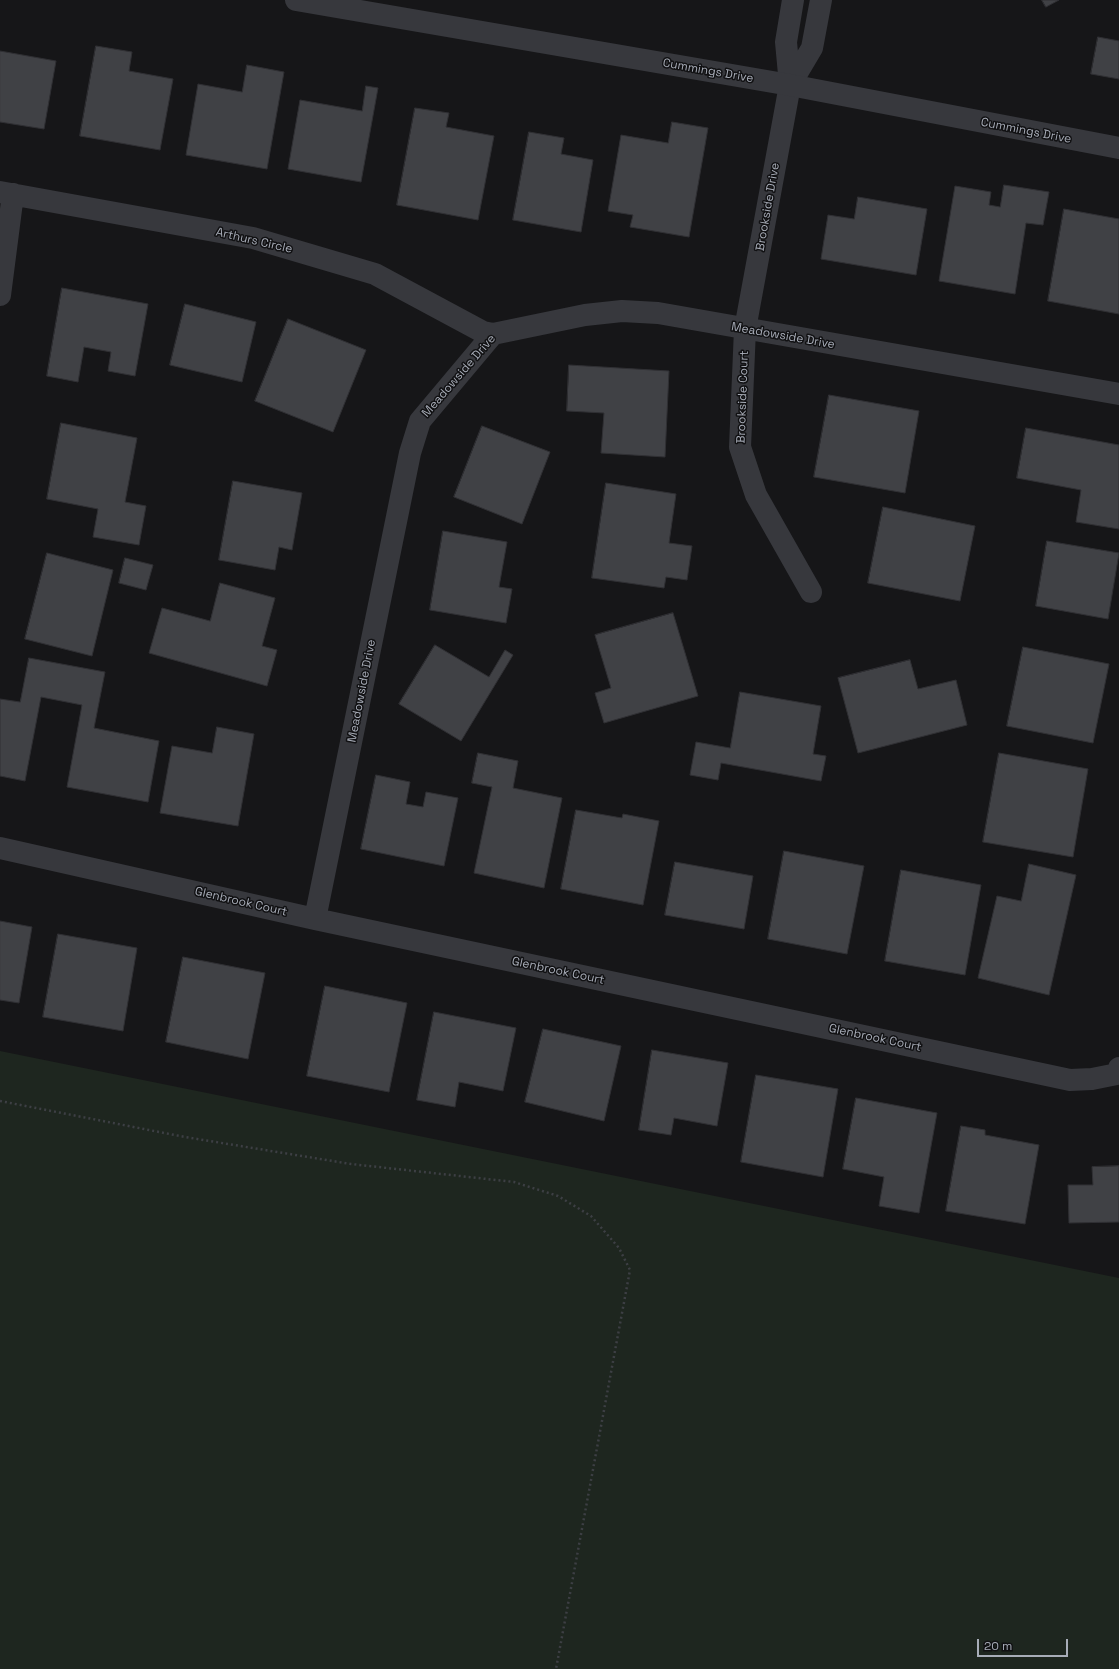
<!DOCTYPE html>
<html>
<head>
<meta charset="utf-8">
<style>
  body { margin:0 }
  #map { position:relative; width:1119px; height:1669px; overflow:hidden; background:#161618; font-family:"Space Grotesk",sans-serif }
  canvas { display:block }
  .scale { position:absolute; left:977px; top:1639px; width:91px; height:18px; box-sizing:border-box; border:2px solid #a8adb8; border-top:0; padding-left:5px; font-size:12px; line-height:14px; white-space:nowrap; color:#a8adb8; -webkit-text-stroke:3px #111113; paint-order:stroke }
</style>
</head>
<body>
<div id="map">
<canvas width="1119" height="1669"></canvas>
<div class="scale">20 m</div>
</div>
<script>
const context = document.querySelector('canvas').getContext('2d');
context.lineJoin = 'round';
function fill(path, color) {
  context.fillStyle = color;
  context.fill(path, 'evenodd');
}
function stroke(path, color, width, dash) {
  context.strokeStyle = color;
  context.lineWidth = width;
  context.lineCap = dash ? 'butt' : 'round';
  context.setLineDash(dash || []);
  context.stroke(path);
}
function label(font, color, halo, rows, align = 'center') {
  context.font = font + ' "Space Grotesk",sans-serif';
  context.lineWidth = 3;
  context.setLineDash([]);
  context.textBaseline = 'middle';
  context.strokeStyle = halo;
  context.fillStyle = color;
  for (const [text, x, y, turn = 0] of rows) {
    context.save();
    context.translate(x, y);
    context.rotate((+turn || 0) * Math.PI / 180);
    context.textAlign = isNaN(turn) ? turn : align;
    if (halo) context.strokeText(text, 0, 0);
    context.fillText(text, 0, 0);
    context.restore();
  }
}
fill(new Path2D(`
  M0,1051L1119,1278V1669H0Z`), '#1e261f');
const building = new Path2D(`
  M1042,0H1059L1046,7Z
  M1098,37L1119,41V79L1091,74Z
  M96,46L132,52L129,71L173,79L160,150L80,136Z
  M0,51L56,61L44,129L0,122Z
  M247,65L284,72L267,169L186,155L198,84L242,92Z
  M366,86L378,88L361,182L288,169L300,100L362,111Z
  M415,108L449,113L446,127L494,136L478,220L397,205Z
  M672,122L708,128L689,237L630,227L633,215L608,211L621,135L668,143Z
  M529,132L564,138L561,154L593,160L581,232L513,220Z
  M1004,185L1049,192L1043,225L1026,223L1015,294L939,281L955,186L991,192L989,205L1000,207Z
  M858,197L927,209L916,275L821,259L828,215L854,219Z
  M1064,209L1119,219V314L1048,301Z
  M62,288L148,304L135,376L108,371L111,352L84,347L78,382L47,376Z
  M185,304L256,322L242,382L170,365Z
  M288,319L366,350L333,432L255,401Z
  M569,365L669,371L665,457L601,453L604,413L567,411Z
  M829,395L919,411L905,493L814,477Z
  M61,423L137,438L125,502L146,506L139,545L93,537L98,509L47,499Z
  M482,426L550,452L522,524L454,497Z
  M1026,428L1119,445V529L1076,522L1081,490L1017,478Z
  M233,481L302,493L292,550L279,547L275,570L219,560Z
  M606,483L676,494L669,543L692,546L687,580L666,577L664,588L592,578Z
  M883,507L975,526L960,601L868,583Z
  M443,531L507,542L499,587L512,589L506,623L430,610Z
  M1047,541L1119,553L1108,619L1036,606Z
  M47,553L113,570L92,656L25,639Z
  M125,558L153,565L146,590L119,583Z
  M220,583L275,598L262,646L277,650L267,686L149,653L162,608L210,621Z
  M673,613L698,696L604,723L595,693L611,688L595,635Z
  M435,645L489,677L505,650L513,655L461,741L399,704Z
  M1023,647L1109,664L1093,743L1007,726Z
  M29,658L105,672L94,728L159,741L148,802L67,787L82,705L41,697L25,781L0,776V699L20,702Z
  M910,660L918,689L956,680L967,725L858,753L838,678Z
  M740,692L821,706L813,754L826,756L821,781L721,763L718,780L690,775L696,742L730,748Z
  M217,727L254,734L238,826L160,813L172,746L212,753Z
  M478,753L518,761L513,788L562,798L544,888L474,873L492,787L472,783Z
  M999,753L1088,769L1073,857L983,842Z
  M376,775L410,782L406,804L423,807L426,792L458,798L444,866L361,849Z
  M576,810L622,818L623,814L659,821L643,905L561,889Z
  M784,851L864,866L847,954L768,939Z
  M675,862L753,876L744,929L665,915Z
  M1029,864L1076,875L1049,995L978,978L997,896L1021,901Z
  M901,870L981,885L965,975L885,961Z
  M0,921L32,927L19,1003L0,1000Z
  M58,934L137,948L123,1031L43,1017Z
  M183,957L265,973L248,1059L166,1042Z
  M325,986L407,1003L389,1092L307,1076Z
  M434,1012L516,1028L503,1091L459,1082L455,1107L417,1100Z
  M543,1029L621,1046L604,1121L525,1102Z
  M652,1050L728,1063L717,1126L674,1118L671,1135L639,1130Z
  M756,1075L838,1089L823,1177L741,1162Z
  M856,1098L937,1113L919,1213L879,1206L884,1177L843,1169Z
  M961,1126L985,1130V1135L1039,1145L1025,1224L946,1211Z
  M1119,1166V1222L1069,1223L1068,1185H1093L1092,1167Z`);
fill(building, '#404145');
stroke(building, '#303034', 1);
stroke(new Path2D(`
  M0,1101L185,1137L351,1164L514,1182L558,1196L591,1216L619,1248L630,1270L556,1669`), '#3d3f44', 2.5, [2, 3]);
stroke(new Path2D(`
  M793,0L786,42L790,85L745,329L740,447L756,495L811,592
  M790,85L812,48L821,0
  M0,192L253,238L375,274L483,332L493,334
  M0,295L13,194
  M0,848L315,919L1070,1080L1092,1079L1117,1074L1119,1068
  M315,919L410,453L420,421L493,334L585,315L622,311L658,313L1119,394`), '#37383d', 22);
stroke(new Path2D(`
  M296,0L790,85L1119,148`), '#37383d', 22);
label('12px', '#a8adb8', '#111113', [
  ["Cummings Drive",708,71,10],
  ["Cummings Drive",1026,131,11],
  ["Brookside Drive",768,207,-80],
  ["Arthurs Circle",254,241,13],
  ["Meadowside Drive",783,336,10],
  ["Meadowside Drive",459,376,-49],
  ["Brookside Court",743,397,-88],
  ["Meadowside Drive",362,691,-79],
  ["Glenbrook Court",241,902,13],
  ["Glenbrook Court",558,971,12],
  ["Glenbrook Court",875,1038,12]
]);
</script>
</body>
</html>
